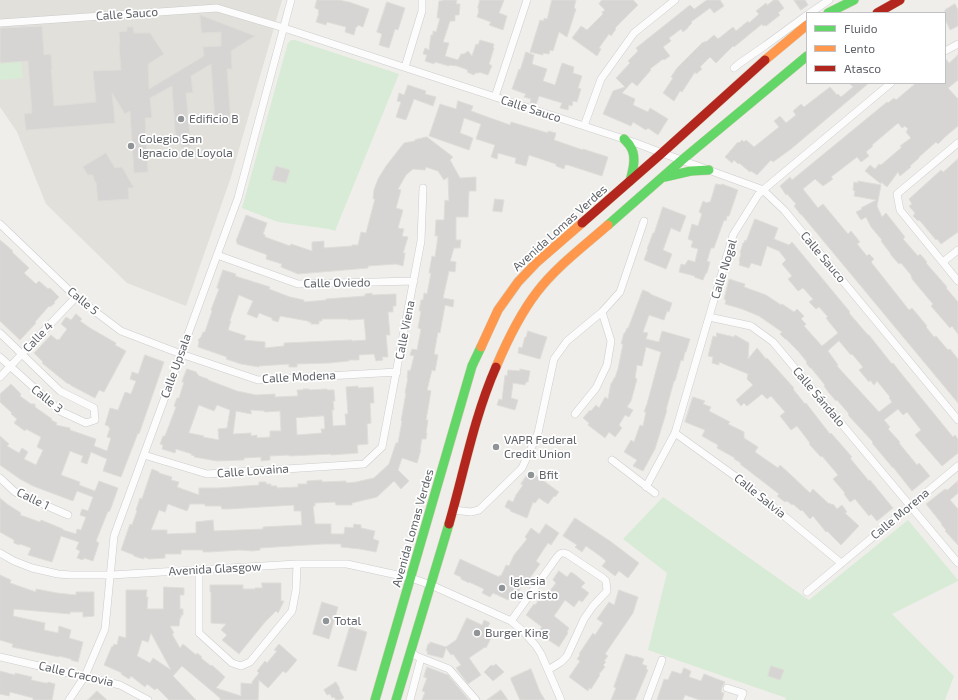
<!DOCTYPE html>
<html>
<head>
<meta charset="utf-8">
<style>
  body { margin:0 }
  #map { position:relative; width:958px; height:700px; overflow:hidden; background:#efeeea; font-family:"Exo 2",sans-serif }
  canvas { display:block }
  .legend { position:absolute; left:806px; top:12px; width:140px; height:72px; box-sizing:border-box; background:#fff; border:1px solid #bfc1c3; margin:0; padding:5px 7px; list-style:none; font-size:12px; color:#5f6368 }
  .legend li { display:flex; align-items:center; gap:8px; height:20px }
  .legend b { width:20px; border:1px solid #bfc1c3 }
</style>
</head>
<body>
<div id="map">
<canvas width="958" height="700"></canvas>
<ul class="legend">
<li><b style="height:5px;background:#63d668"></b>Fluido</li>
<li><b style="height:5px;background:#ff974d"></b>Lento</li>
<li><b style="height:5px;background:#b3261e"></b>Atasco</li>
</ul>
</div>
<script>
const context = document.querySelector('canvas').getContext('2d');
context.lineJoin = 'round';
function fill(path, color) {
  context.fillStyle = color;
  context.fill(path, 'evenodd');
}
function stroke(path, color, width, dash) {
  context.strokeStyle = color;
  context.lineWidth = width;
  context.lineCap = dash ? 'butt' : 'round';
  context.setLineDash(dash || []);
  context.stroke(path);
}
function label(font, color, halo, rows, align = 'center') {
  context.font = font + ' "Exo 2",sans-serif';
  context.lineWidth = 3.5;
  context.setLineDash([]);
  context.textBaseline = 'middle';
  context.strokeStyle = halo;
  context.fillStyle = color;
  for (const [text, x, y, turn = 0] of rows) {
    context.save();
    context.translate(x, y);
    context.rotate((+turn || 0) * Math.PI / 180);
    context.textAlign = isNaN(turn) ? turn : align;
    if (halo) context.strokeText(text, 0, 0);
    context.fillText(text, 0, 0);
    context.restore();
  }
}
fill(new Path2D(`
  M0,0H282L231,177L186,306L127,283L46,204L17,132L0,107Z`), '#e2e0da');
fill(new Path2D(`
  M291,40H295L399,74L335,231L329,229L278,222L242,208L287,46L288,43ZM276,166L289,170L286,183L272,180Z
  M21,61L23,78L0,80V63Z
  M663,497L809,600L908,520L958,580V581L892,614L954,676L945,700H785L786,698L648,650L667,573L623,539Z`), '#d8ebd6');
const building = new Path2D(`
  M317,0H339L348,2H349L369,9L363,27L358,25L357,27H356L354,35L345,32L346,27L327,22L326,25L316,22L319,13H318L319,10L315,8Z
  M442,0H457L456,4H460L459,15H455V21H450L443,42L449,43L445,56L458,60L461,54H464L468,51L472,56L476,44L478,45L480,40L494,44L493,48H494L489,64L492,66L490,70L488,75L479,72V73H475L474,75L467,72L468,70L457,66L449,65V66L435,62L434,64L425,61L427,55L423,54L425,48L429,50L431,35H433V31L436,32L440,18H437L439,1H442Z
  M480,0H504L499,13L507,16L503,30L489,25L491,22L477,17L479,11H478L479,8H478Z
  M552,0H576L574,8L576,9L567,37L559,32L553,51L550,50L549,54L543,53V55L530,52L540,20L544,21V18L547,19Z
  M602,0H633L638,5L615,28L616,29L611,36L609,34L599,48L601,49L597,56L572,38L581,26L587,30L603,14L602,12L605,10L599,4Z
  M707,0H720L724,6L714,13L710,8L691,22L692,23L688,27V28L683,32L681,29L669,38L671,41L663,47L670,56L664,60L663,59L650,69L651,70L637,86L632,82L622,93L635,99L633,105L648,112L650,108L668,119L658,135L648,128L646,130L633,122L631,126L603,114L613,91L625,87L616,78L630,63L628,61L638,51L636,48L690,5L694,9Z
  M774,0H778L784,8L778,13L780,15L766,26L765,25L763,26L762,24L734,47L733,46L716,63L710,57L700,67L702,69L696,74L695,72L682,92L680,91L674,101L663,93L673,78L671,77L677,68L703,42L704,43L705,41L706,42L714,35L718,39L733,27L736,31L748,21L749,23L759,14L756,11L766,3L767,5Z
  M794,0H805L808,5L801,10Z
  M387,2L405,8L398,30L395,29L389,48L379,45L382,34L377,32Z
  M955,4L958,10V26L950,30L945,19V10Z
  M200,15L255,36L231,51L232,69H227L231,124L221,125L220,120H215L211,64L191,76L193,93H186L191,147H181V144H176L172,86L150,98L152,118H145L148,172L134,173L130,111L125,114L112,93L115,123L26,130L24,114L32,113L28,61L0,63V28L42,26L44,55L51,54L52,69H51L54,106L96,102L93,71L121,70L119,45H120L119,32L127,31V27H133L134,33H150L164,54L148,64L149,89L204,56L203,47L221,46V32L202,33Z
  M526,52L534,55L532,64L547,69L543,81L555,85L562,63L574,67L573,73L582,76L578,88L581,89L577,102L573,101L572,106L569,105L568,110L560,108L562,103L539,96L536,105L530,103L531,99L524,97L526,94L512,89L519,69L520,70Z
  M958,55V80L948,88L958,99V126L945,137L938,144L936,142L919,157V158L910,166L911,167L900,176L898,172L887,187L881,182V184L865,171L870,165L875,169L879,164L881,165L902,147L900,146L911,138L906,132L908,129L905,126L902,128L898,123L872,145L873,146L866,152L869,156L861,162L857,157L831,177L833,179L823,186L815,179L803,189L818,208L823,204L848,234L851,231L860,242L857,244L867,256L869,254L874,259L871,262L909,310L912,308L927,326L926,327L934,337L936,336L948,350L950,349L958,359V403L801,214V215L794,206L796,204L787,194L786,195L780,186L790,177L792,180L887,102L888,103L894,98L896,100L916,83H945V58L949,63Z
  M849,83H869L791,149L773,162L771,160L757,175L751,171L750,172L739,163L738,164L734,160L732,163L725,157L738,142L739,143L742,140L744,142L746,140L754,147L779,127L774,121L780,116L786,123L796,115L793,111L801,104L804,107L830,87L837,95L838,94L841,97L853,87Z
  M408,85L426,91L425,94L436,97L433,106L414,99L406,120L396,117L401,102L397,101L399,93L404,95Z
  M458,101L473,106L471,111L510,125L511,122L548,133V131L556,133L554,140L583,150V149L608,157L602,176L568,165H565L564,169L556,166V164L529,155L526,166L515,163L516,158L498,153L497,159L491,157L495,145L476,139L481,124L464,118L460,133L473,138L469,150L429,136L440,104L456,109Z
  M427,137L453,157L450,160L460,178L476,177V191H469L468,217H456V240H461L460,248H454L450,261L456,262L455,272L449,271L443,298L454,300L453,307L445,305L440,333L438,332L434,354L438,355L435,371L432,370L427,390L431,391L426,420H428L426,433H427L426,439H422L420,450H421L417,463L402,458L398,470L409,481L401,489L394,481L377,497L352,503V505H336L335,502L315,503V506H313L315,524H331V534H344L345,527L353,528L354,524L361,525V528L375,531L373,539L379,541L376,552L360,549L341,547V544H323L260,548V550L253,551L239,550L210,552H203V550H181V554H165V558L149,559L144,557V559L140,558L134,556V555L121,550L130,524L132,525L137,511L136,510L140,498L142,499L152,469L159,472V473L172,477L171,480L179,482L177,487L199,495V488H218L245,486L259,485V482H266V484H271V486H277V488L298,487V484H307V481L322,480V482L346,481V483L356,482L374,478L389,464L396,443H398L402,421H401L406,393H405L408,378H407L408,370L410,371L411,368L414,356L410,355L412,349L417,350L421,329L418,328L421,311H419L421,300H423L424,293L427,294L431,273H429L432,256L435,257L438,236H435L436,220H444L445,200L449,201L448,177L444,180L438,171L426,167L425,170L413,169L406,175L398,189L401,190L396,208L403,210L398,228L404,229L402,236L408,237L403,253H405L403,266L396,264L368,266V268L298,274L281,267L282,264L266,259L267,255L265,254L237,244V242L236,241L246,215L267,223L263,234L265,235V237L290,246L291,244L312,251V242L324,241V248L352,246V245H358L361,232L366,233L375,199H373L374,190L378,179L386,166L404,143L415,141V140ZM168,504L187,511L190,504H205V506H221L222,509H229L294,505V511H301L302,525L263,527V529L214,531L213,520L196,522V533H194L167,534V530H151L159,510L165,512Z
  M106,153L115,168L122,167L134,188H128L129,199L98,201L96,182H95L93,175H88L83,167Z
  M958,159V232L941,244L937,239L936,240L921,222L919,220L918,221L913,216L915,213L909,206L912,204L909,199L941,170L943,172Z
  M276,166L290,170L286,183L272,180Z
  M858,181L881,185L877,206L882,217L886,213L905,237L903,239L918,256L920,254L927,262L926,263L947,287L946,288L958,302V334L952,326L950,328L931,306L933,304L932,303L912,279V278L911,276V275L901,263L899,264L890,254H891L881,241L882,240L871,227L866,217L861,220L856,212L862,209L861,208L876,200L854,196L855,191L853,190L854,182L858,183Z
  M716,184L721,185L722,184L738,190L729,216H727L726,221L724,220L714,248H711L707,261L710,262L707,273H706L703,280L694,277L695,276L679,272L681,264L685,265L688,260L695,262L698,249L691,247L693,241L688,239L692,224L698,226L702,214L699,212L703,201L707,203L708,202H710Z
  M495,199L504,200L502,212L493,211Z
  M663,207L686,216L680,232L671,228L663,250L672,254L666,269L644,260L648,249H647L653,233H654Z
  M755,219L778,228L774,239L789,245L792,242L850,312L849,313L868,335H869L892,364L893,363L900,372L953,437L955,435L958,439V453L942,466L915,435L921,430L907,412L903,415L898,409L884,420L890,427L888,429L900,442L899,443L917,465L919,463L930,476L912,491L893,467V468L872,443L873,442L848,415L849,414L837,400L836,401L829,393L824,386L825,385L811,368H810L806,363L807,362L798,351L786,339H785L780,334L782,332L759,316L742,309L725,304L726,300L724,299L729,279L745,284L744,287L766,295L781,305L782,304L794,312L797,309L804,316L801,319L806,324L804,326L822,346L838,333L826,318L828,317L819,307L816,309L809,302L813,299L803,288L798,291L788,279L792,276L782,264L786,260L779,251L767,246L761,266L751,263L749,268L739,265L740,262L739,261L741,253H740L743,243H744L745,240L746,241ZM839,341L851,355L852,354L863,367L859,370L869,382L870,380L874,385L877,381L890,397L889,398L892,402L879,412L837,366L838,365L828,351Z
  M0,240L13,251L12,252L29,268L24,273L36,284L39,281L48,289L50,288L59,297L54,302L55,303L50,307L49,306L35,322L36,323L20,340L0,321Z
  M223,270L236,274L235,276L270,287L269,289L290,297L304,300V302L326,300V299L365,296V294L372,293V295L396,294V306H393V312H388L390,335H386L388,357H382L383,360L376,361L374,354L359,355V360H349V361L329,363L297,364V367H289V364L259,366V367L241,364L226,359L227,357L198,347L199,342L198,340L201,337L203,332H205L212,311L211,310L219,289L217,288ZM239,295L253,301L247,314L257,318L259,313L272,318V320L278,322L280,316L308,321V322H311V324H319V321H322V319H348V320L364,319L366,340L352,341V340L284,343V346L265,348V342L244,340L246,336L228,330L231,321H230Z
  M643,290L650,293V294L672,303L669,312L667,311L664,320L649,315L643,332L648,333L646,339L659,342L662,331L690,339L686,352H685L683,361L681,360L675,381H674L666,410H667L655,449L643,471L633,466L637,460L624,452L631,440L634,442L640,425L643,426L646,412H644L647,404L661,352L646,347L642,366L637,365L635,378L637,379L631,401L627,407L633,410L629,417L625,415L619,425L622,428L615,437L609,432L605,438L588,425L589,423L583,418L590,410L591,411L596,405L599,408L605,397L608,399L611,383H612L614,378H615L618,369L623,344H621L624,333H625L627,328H628Z
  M76,314L82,319L80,321L90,328L116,343L115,345L126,351L104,392L99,390L95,398L72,386L68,383V384L42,363L43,362L34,353L51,335L57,340L58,339L59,340L67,329L61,324L66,317L71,320Z
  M528,331L547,337L540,359L518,353L519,347L522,348L525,337H526Z
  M717,333L734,337L735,335L749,343L748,359L757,348L766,359L767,358L794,388L793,389L805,404L806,403L830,434L831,433L852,457L850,458L859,469L869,481L870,480L893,508L877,521L871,514L869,516L855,499L850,502L844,494L845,493L833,479L838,475L822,456L821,457L809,444L810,443L797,426L791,430L780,416L785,412L771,396L767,399L762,394L747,406L744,403L741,406L736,400L753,385L747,379L748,374L719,362V365L712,363L713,357L708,356L713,336L716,337Z
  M145,355L164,362L139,434L138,433L121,477L103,471L107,459L91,452L87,464L81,462L83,456L70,451L61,475L80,482L79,485L95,491L99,481L118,488L111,508L109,512L108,511L96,541L99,543L93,561L84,558L83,560L77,558L80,551L76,549L79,542L61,536L52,562L28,555L31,548L20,544L19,545L14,543V540L0,532V498L7,504L21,513L20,515L40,522L41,520L63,529V530L76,534L77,529L81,530L86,517L80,515L82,509L88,511L93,497L77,491L73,501L33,486L20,479L0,465V436L9,444L7,446L19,453L22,448L28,452L24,459L36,465L43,450L37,447L41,437L26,429L25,431L14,423L17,419L11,414L12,413L0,402V394L11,384L21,394L20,396L31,404H35V407L52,419L51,420L57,423L56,425L70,428V430L96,439L94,446L107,451L111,438L107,437L110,428L108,427L109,426L105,425L110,408L118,410L125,392L131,394L136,381L130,379L132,372L138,374Z
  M187,369L196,372L199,376L208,379V380L237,391L256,395L275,394V397L298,396L297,390H303V389H309V390L327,389V390H334L335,401H333L334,410H332L333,426L346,425L345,414H348L346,387L358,386V388L373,387L374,403H370L371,423L367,424L368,444L357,445L358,453L331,455V454L289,456V455L270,456V460L261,461V457L244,458V460L217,461L194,457L195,456L191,455L192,454L176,449L175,453L162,449L163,445L160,444L163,436H165L176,407L174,406L177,398H179L184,382H182ZM199,405L214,411L217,405L230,410L227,428L218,429L219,440L203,437L204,436L189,433ZM251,410L264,411L265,412L280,411L281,431H270V437L257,438V435L251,436V433L233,434L236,411L251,414ZM324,416L325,429H321L322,433L297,435L296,418Z
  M520,369L530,371L528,382H526L525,385L513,383L511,398L518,400L515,410L497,405L499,399L502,400L505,375L507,376L508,370L520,371Z
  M693,397L705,401L703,404L711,407L709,411L730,422L728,424L744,432V438L758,447L755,452L778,468L780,465L790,474L810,493L813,489L829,504L830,503L832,505L833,504L837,509L842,505L847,512L845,513L859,526L841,545L827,531L826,532L813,516L810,519L802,510L801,511L793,504L792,505L787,501L785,502L777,496L779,494L740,464L741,463L734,459L735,458L717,448L718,445L702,436L705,430L685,422Z
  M530,471L559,492L555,497L554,496L548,504L539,498L535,503L533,502L527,518L510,511L511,510L505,507L508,500L513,502L516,495L523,485L521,484Z
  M958,481V493L950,500L958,509V545L945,531L946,530L941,524H942L926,504L945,489L947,490Z
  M575,518L610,541L639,563L628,578L619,571L615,576L602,566L606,561L600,556L586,546L582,552L575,547L577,545L563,536Z
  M546,524L559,533L551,545L548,543L536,561L540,564L527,582L524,580L518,593L513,591L508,600L493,593L490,597L482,593L484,589L469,582V583L461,579V577L454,574L460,559L499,577L500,575L501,576L506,565L509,566L514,555L527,539L525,537L531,528L539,534Z
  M559,571L567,577L571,572L577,576L585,583L581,587L589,593L582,602L579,600L574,607L565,600L554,616L569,628L567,632L568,633L559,647L544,637L545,636L538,631L542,627L526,615L534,604L535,605L542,596L545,597L556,583L553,580Z
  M0,575L11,580L10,583L36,592V589L57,593L76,595V592H94V616L83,617V612H70V614L14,609L13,616L45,623L44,630L58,633L59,626L71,630L69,638L83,642L78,662L71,660V659L59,656V657L12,647L13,644L0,640Z
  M262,583H281V601H284L278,613L276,611L265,622L239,654L222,640L227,635L221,630L226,624L211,623V592H210V585H243V589H255V588H262Z
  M164,587L184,588V595H180V609H183V615H181V618H180L179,626H170L174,633L172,634L180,648L183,644L196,655L197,653L202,657L201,658L211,666L212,665L225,677L216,688L241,696V683L252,684V682L259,673L257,671L265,661L267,663L277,651L274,650L279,644L297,660L286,673L283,671L269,687L268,688L259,680L258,700H220V698L182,666L173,676L196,700H169L157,688L155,690L147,684L145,687L131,676L129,679L121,674L122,673L104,665L112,646L113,647L114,644L117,645L119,636L126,638V590H147L146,597H148L147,609H163ZM151,633L171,670L153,658L150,663L137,656L142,640L148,642Z
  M619,590L638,597L633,613L605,654L608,656L604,661L606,662L603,665L605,667L599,674L600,675L591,689L589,688L588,691L569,677L580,661L577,659L580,655L579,654L593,633L595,635L603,623L597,619L609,602L614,605Z
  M322,602L338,607L329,639L313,634Z
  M467,618L482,625L484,620L490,623L487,628L494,632L486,648L485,647L469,658L481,675L468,684L456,668L461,665L453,654L451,655L446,648L443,658L427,654L428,651H426L428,644H430V642L446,647L456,640Z
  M350,627L367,632L356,671L338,666Z
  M626,654L635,657V656L644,659L642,664L647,666L646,669L648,670L635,700H611L616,688L614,687Z
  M496,664L504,672L493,681L484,672L491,665L493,666Z
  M771,666L784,670L780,680L768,676Z
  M427,667L448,675L469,700H422L425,692L422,691L427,678L424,677Z
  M684,668L691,671L689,677L701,681L704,674L725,682L722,687L721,692L724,693L722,700H700L685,695L683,700H657L664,679L668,680L672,671L681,674Z
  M531,669L540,692L545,700H520L511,680V678Z
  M0,671L15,675V673L32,677L31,680L45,683H48V682L55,684L52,700H33V698L10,692L9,696L0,694Z
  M336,682L340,689H339L344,698L340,700H336L334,697L332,698L330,694L327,695L324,690Z
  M501,690L508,700H487Z
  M97,691L107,700H88Z`);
fill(building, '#d6d5d3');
stroke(building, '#deddd9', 1);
const street = new Path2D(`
  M810,13L829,0
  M0,23L217,8L284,28L636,143L662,153L758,188L763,190L784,210L958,420
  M945,51L958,44
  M405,67L422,11V0
  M734,68L740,63L766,45L807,15
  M495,97L527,0
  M584,126L601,79L634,33L675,0
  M958,143L897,194L900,210L958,281
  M0,224L76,297L121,331L181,354L258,380L397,372
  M217,255L298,284L414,281
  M943,262L958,250
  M709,317L751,326L773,342L958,563
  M0,333L60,391L94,408L95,420L86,423L60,411L0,357
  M0,377L76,297
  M575,414L596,388L607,365L611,341L602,312
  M675,433L743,482L841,563
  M144,455L207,474L364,464L382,447L421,241L423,188
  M612,460L655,493
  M0,478L15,492L68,515
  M646,487L675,433L733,235L758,195L763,190L891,83
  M453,510L471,512L479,510L522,468L538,433L554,359L567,341L602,312L620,292L644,221
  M0,553L14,561L32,568L58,574L71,575H111L297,564H347L411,578L431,585L511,621L523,631L536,646L541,654L561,700
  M199,570V633L232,663L241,666L250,662L292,611L296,590L297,564
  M807,592L958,466
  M511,621L557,557C560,553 562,552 567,554L603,578L606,581L607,591L593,606L584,619L567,656L561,662L548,670
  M411,652L416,656L449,669L476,700
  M0,657L120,685L148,700
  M727,688L743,693L740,700
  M69,700L85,676L105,629L114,536L238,198L291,0
  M410,700L421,658
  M647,700L662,660`);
const fast = new Path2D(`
  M828,13L854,0
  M624,139C626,141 629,144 630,146C637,156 633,170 630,181
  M665,177L691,171L709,170
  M608,225L682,160L807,56
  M375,700L472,366L481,347
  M396,700L449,524`);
const slow = new Path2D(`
  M765,60L807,25
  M481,347L498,310L518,282L537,262L582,223
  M496,367C507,341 520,314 537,292C556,267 584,246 608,225`);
const jam = new Path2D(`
  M877,13L900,0
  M582,223L662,153L765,60
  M449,524C464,472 474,417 496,367`);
stroke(street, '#cbcccc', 8);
stroke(fast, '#d7ceb8', 10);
stroke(slow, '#d7ceb8', 10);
stroke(jam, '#d7ceb8', 10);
stroke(street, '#fdfcfc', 7);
stroke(fast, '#63d668', 9);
stroke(slow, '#ff974d', 9);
stroke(jam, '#b3261e', 9);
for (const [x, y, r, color] of [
  [181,119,4,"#919496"],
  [131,146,4,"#919496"],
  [496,447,4,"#919496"],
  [531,475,4,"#919496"],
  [502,588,4,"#919496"],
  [326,621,4,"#919496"],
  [477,633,4,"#919496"]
]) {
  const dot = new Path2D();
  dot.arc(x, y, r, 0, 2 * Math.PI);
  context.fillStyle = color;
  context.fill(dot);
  stroke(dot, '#fff', 1.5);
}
label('12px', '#5f6368', '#fff', [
  ["Calle Sauco",127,14,-4],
  ["Calle Sauco",531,109,18],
  ["Avenida Lomas Verdes",560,228,-42],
  ["Calle Sauco",823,257,50],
  ["Calle Nogal",724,269,-73],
  ["Calle Oviedo",337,283,-1],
  ["Calle 5",83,301,39],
  ["Calle Viena",405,330,-79],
  ["Calle 4",38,337,-46],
  ["Calle Upsala",176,366,-70],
  ["Calle Modena",299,377,-3],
  ["Calle Sándalo",819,397,50],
  ["Calle 3",47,399,39],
  ["Calle Lovaina",253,471,-4],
  ["Calle Salvia",760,496,39],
  ["Calle 1",33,499,26],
  ["Calle Morena",900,514,-40],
  ["Avenida Lomas Verdes",413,528,-74],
  ["Avenida Glasgow",215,569,-3],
  ["Calle Cracovia",76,674,13]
]);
label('12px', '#5f6368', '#fff', [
  ["Edificio B",189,119],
  ["Colegio San",139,139],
  ["Ignacio de Loyola",139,153],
  ["VAPR Federal",504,440],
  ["Credit Union",504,454],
  ["Bfit",539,475],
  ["Iglesia",510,581],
  ["de Cristo",510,595],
  ["Total",334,621],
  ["Burger King",485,633]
], 'left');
</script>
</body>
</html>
